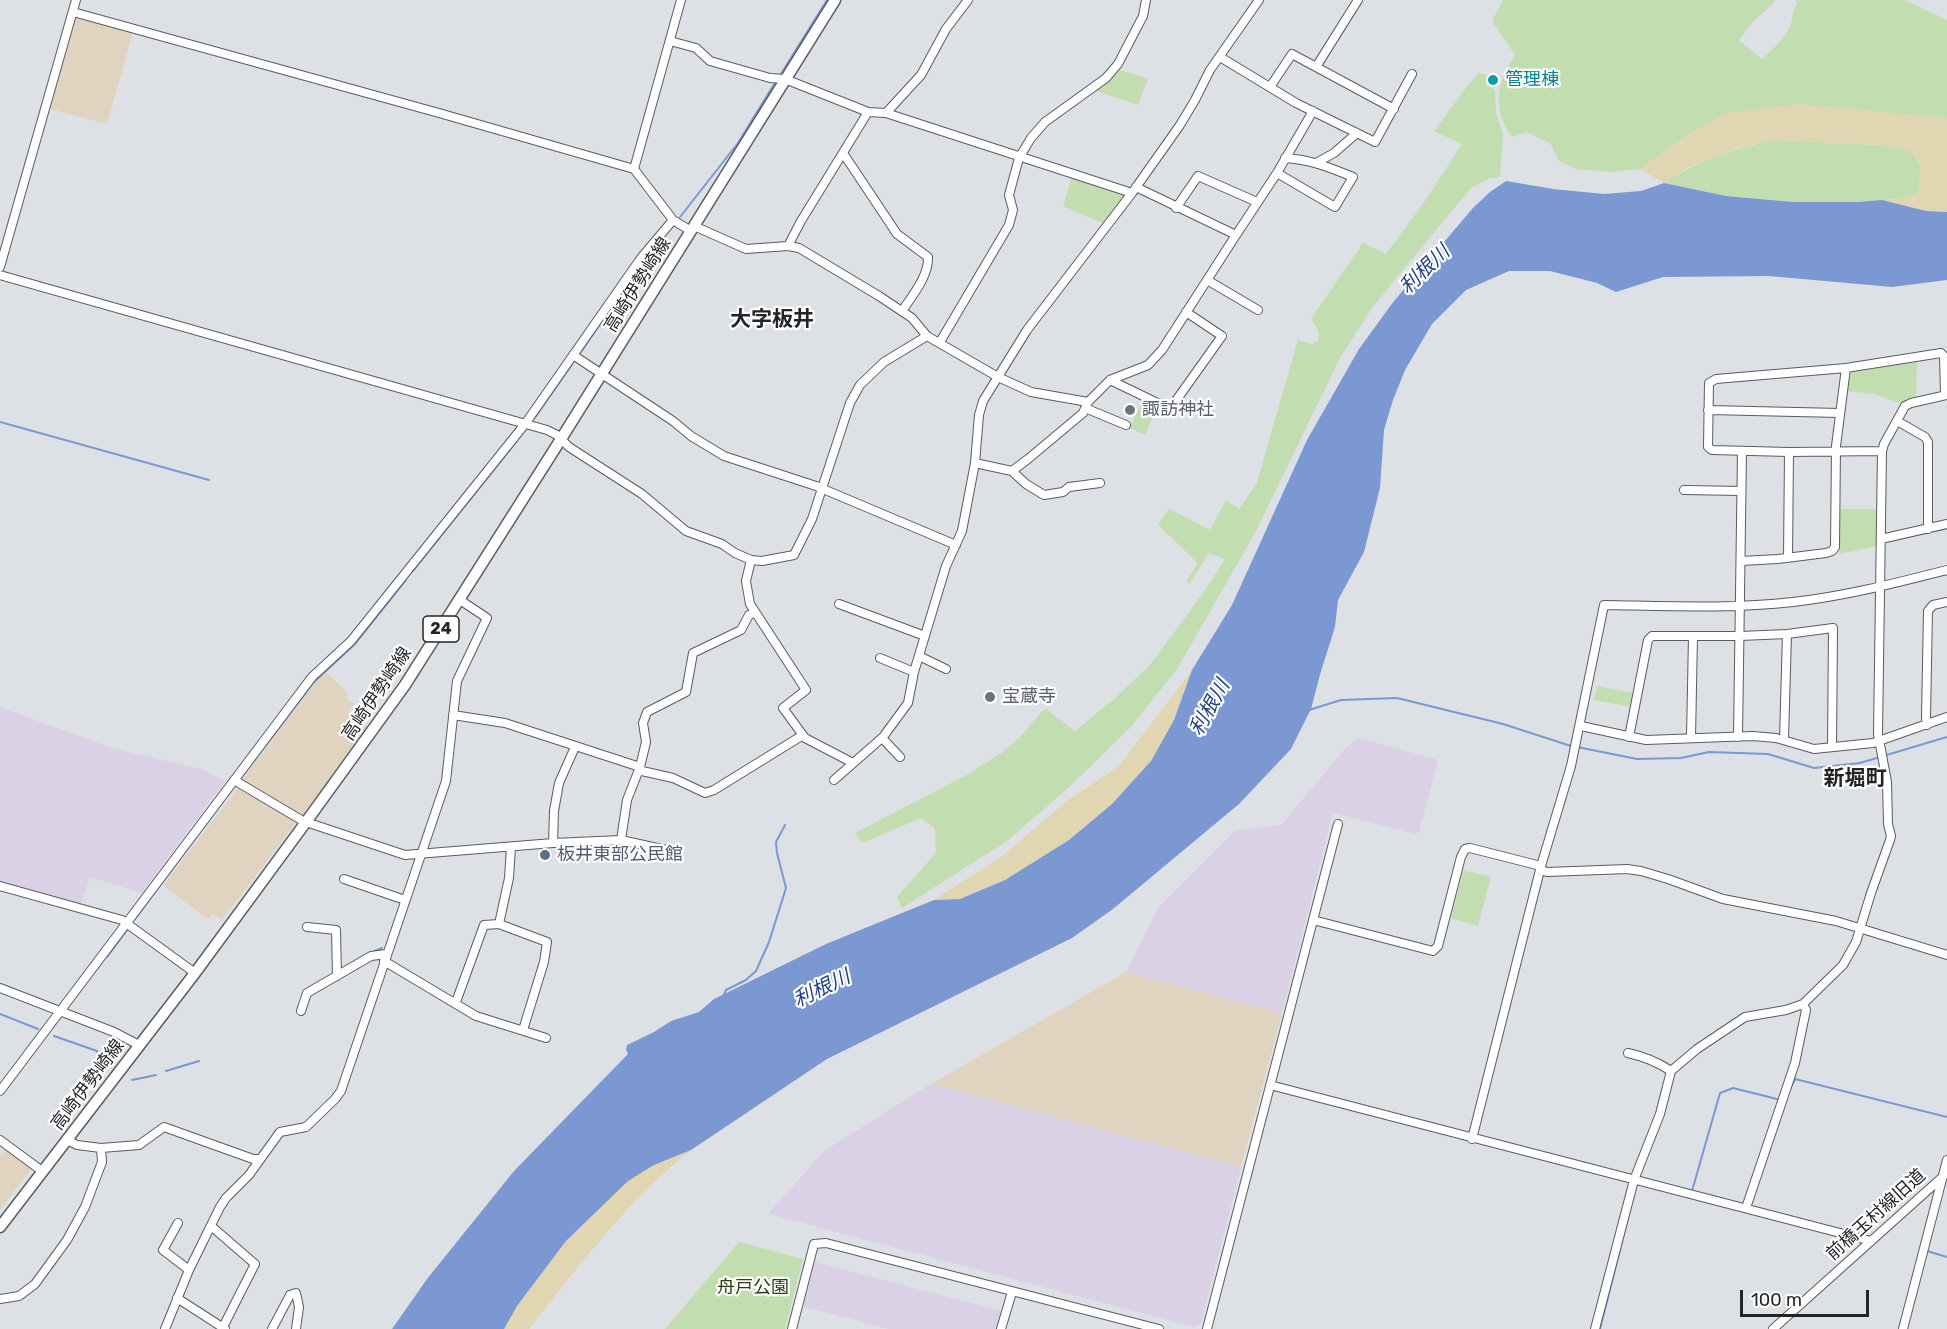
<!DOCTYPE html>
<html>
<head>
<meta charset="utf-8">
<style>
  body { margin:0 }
  #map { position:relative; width:1947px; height:1329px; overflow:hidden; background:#dde0e4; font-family:Rubik,sans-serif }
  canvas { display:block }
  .scale { position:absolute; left:1740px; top:1290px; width:129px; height:27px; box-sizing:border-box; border:3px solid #232426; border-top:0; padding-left:8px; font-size:18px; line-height:21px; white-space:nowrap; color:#232426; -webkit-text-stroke:4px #fff; paint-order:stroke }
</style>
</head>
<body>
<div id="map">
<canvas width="1947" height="1329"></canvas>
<div class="scale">100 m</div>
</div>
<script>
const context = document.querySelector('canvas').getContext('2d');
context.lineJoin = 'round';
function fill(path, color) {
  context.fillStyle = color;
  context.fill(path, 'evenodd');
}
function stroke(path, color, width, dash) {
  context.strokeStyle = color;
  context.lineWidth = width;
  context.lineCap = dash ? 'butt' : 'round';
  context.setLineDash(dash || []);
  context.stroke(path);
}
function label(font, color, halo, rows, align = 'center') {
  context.font = font + ' Rubik,"Noto Sans JP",sans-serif';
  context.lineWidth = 4.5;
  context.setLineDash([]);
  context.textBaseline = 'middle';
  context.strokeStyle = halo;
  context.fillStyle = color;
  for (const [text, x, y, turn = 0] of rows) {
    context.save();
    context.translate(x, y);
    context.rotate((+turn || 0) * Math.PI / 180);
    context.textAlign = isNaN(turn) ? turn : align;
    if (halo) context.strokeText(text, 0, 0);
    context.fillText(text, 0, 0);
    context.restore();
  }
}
fill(new Path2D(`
  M78,17L133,32L107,124L50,109L73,19Z
  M326,672L348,693L346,698L354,704L348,712L367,728L303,816L241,781L314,684Z
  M238,788L294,819L295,824L222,920L212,914L208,919L163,885Z
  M1126,972L1282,1013L1241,1167L931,1084Z
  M6,1149L31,1169L0,1210V1156Z`), '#e0d4c0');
fill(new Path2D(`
  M0,707L109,747L204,770L225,781L142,893L90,877L81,904L0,882Z
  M1358,738L1438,760L1419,832L1415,834L1333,813L1282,1013L1126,972L1159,906L1234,831L1281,825L1345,749Z
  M931,1084L1241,1167L1201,1323L1194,1327L768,1214L824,1151Z
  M815,1262L1001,1311L997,1329H889L803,1307Z`), '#dbd1e6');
fill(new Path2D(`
  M1503,0H1775L1774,3L1753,22L1739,40L1762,59C1773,49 1784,40 1790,26C1794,19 1791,11 1797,4L1796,0H1905L1947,20V119L1690,133L1640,169L1612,172L1576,169L1559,161L1550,143L1526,132L1512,137C1491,107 1497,83 1515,55L1492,21Z
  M1121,70L1148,79L1138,105L1096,91Z
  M1479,73L1487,75L1486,85L1495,90L1496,113L1503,134L1500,177L1490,178L1471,188L1374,305L1341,356L1255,533L1177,669L1130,728L1067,789L1007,841L902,908L897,897L936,853L935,829L921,818L862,843L855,833L965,776L1003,752L1021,736L1045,708L1075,731L1114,699L1150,665L1206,589L1225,559L1209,553L1189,584L1186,582L1198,563L1158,525L1169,509L1210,530L1226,500L1239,509L1257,483L1298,340L1312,344L1317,342C1322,333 1316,327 1311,319L1363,243L1386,254L1425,201L1462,144L1434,131L1468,85Z
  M1776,140L1879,145L1911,151L1921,167L1918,193L1909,198L1858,202H1793L1726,196L1664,183C1700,160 1733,148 1776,140Z
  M1072,177L1123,193V197L1105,224L1063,206Z
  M1917,362L1916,397L1908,398L1902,404L1874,394L1848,391L1850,376L1853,372Z
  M1142,401L1157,408L1145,435L1130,428Z
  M1840,509H1878L1877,546L1839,554Z
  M1597,686L1634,693L1631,707L1594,700Z
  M1464,870L1491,877L1478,926L1451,918Z
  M739,1242L803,1259L785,1329H665Z`), '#c2ddaf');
fill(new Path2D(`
  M1800,104L1947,118V212L1926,211L1882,200L1909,198L1918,194L1921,167L1911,151L1879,145L1776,140L1739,147L1687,168L1664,183L1640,169L1690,133L1727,113Z
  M1192,670L1174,720L1151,761L1112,804L1069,840L1005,880L960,899L934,900L1001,857L1067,801L1119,766Z
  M691,1150C628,1200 579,1266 529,1329H504L517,1306L566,1241L628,1181L654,1165Z`), '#e0d6b1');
fill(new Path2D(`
  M1506,181L1553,189L1604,194L1641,191L1664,183L1726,196L1793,202H1858L1882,200L1926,211L1947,212V280L1892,287L1769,276L1663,277L1616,292L1597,283L1550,271H1509L1466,290L1432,324L1405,370L1393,400L1384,430L1380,488L1364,552L1338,600L1335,627L1321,671L1311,709L1291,749L1239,804L1113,909L1072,938L827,1059L691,1150L654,1165L628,1181L566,1241L517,1306L504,1329H392L427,1279L514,1171L628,1054L626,1050L627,1045L654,1032L671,1021L699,1012L714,999L826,944L934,900L960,899L1005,880L1069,840L1112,804L1151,761L1174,720L1192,670L1232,605L1307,440L1359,349L1394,301L1473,208L1490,192Z`), '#7b98d2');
stroke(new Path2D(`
  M779,77L827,0
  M680,217L738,143L776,81
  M640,266L657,245
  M581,352L635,273
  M534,419L573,363
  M0,422L209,480
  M413,571L517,441
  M1309,710L1341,700L1397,698L1503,724L1571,746
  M1577,747L1637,759L1681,758L1709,752L1768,754L1814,768L1860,763L1947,737
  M241,778L314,682L355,644L406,580
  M135,919L233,788
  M368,954L382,948
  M107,957L127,930
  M723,997L726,990L746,980L756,971L769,942L786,888L777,853L776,842L785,825
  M0,1014L38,1029
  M54,1036L97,1051L102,1078
  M166,1071L199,1061
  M132,1080L156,1075
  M1790,1089L1795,1079L1947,1117
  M1692,1191L1720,1093L1733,1088L1777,1099
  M1927,1251L1947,1257
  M1600,1329L1630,1210`), '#7b98d2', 2);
const minor = new Path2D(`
  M73,12L439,113L634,169L673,220L691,231
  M670,41L696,48L710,61L770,78L785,79L868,112L886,113L1132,193
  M1220,57L1296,103L1375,142L1412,74
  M1316,67L1358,0
  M1270,87L1292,54L1394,109
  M886,113L921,75L946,29L968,0
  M843,153L897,234L928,257C929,276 912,296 902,311
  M1316,163L1334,153L1357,133
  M634,169L681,0
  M1277,173L1335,207L1353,177C1331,168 1309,159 1285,158
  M1176,208L1198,176L1257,202
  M694,226L746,249L788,246L799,248L879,296L912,318L927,336L998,377L1031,392L1088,402L1110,380L1148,365L1162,350L1236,235L1136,187
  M1236,235L1277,173L1313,111
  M788,246L801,221L868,112
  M0,267L76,0
  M0,275L547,430L557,435L569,447L642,494L686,531L722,544L735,553L751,560L762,561L794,555L812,519L850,403L860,385L884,362L927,336
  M1207,280L1258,310
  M940,342L1009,225L1013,210L1009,195L1019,158L1031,138L1045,122L1106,78L1118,64L1143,16L1146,0
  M573,355L673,421L691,436L724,456L816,486L956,545
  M1110,380L1170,409L1222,336L1186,312
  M1085,408L1126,425
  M1708,410L1840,413
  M1897,421L1925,437L1928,442V529
  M1882,451L1789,452L1712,450L1708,447L1709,383L1716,379L1846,368L1941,353L1944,356L1945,395
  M975,463L1012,471L1026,484L1044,495L1063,492L1069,487L1100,483
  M1012,471L1028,459L1083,413L1088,402
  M1684,490L1741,491
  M1881,539L1947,524
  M1788,558L1789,452
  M751,560L746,581L750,604L806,690L783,708L805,738L853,763
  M1741,561L1778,559L1826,553L1832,551L1835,547L1836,446L1846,368
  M839,604L925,636
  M919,656L946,669
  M880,658L914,672
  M453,715L505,723L640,767L642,771L673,778L705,793L714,790L803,735
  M1927,725L1926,717L1928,611L1933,605L1947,602
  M1581,726L1646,740L1753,736L1776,738L1814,749L1873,743L1947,717
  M1629,737L1648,640L1652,636H1740L1787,634L1833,628L1832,747
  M1738,737L1742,451
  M882,738L900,757
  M1691,738L1693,636
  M1784,739L1787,634
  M234,780L303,821L405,855L553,843L621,840L671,851
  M834,780L883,737L908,703L914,672L946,566L962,531L975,463L979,415L983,401L1027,330L1132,193L1180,125L1195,100L1210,70L1259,0
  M621,840L627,800L640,767L646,742L643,723L647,712L686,692L693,653L741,630L749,615L754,613
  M553,843L554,811L559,783L575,747
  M1541,870L1547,872L1627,869L1641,871L1668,879L1723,899L1836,921L1947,955
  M344,879L405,900
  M0,886L122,920L195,973
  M1313,920L1433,951L1438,946L1461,857L1465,849L1470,848L1541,866L1571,766L1604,605C1667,606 1731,609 1793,602C1846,596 1896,583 1947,570
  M499,924L509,878L511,847
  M307,927L336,930L337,976
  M384,961L476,1016L546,1038
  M0,988L114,1032L139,1045
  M456,1002L484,925L499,924L547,942L544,962L523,1030
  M301,1011L307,993L371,956L386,954
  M1628,1053C1642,1056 1659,1063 1671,1071
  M1270,1085L1871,1241
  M0,1091L312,677L351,641L525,424L641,258L673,220
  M1472,1139L1541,866
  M0,1140L42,1171
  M67,1140L77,1145L101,1148L139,1145L164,1127L253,1159H259
  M1746,1208L1795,1063L1806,1010L1803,1004
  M178,1223L163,1250L189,1270
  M211,1226L255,1264L223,1327
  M177,1298L225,1329
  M0,1299L19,1296L35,1284L67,1240L85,1207L102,1162L101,1148
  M165,1329L189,1270L220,1207L226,1198L249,1175L280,1132L306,1127L335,1099L341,1091L446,781L457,681L487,618L460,600
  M272,1329L290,1295L296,1293L299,1307L296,1329
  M792,1329L814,1244L826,1243L1159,1329
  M1001,1329L1012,1292
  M1207,1329L1338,824
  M1595,1329L1634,1180L1660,1114L1671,1071L1697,1049L1745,1017L1786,1010L1803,1004L1843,965L1856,942L1871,893L1890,840L1891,836L1888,824L1887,782L1878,734L1882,451L1884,444L1905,406L1911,403L1947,395
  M1773,1329L1947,1173
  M1903,1329L1947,1160`);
const major = new Path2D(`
  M0,1227L195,973L306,822L405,685L561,439L835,0`);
stroke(minor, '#595c60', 10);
stroke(major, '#595c60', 13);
stroke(minor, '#fff', 8);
stroke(major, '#fff', 10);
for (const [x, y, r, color] of [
  [1493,80,6,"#0f9aa8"],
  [1130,410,6,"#6b7280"],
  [990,697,6,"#6b7280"],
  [545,855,6,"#5c6f8a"]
]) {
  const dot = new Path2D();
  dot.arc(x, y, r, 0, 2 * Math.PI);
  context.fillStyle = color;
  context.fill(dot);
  stroke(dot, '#fff', 2);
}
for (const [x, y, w] of [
  [441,629,36]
]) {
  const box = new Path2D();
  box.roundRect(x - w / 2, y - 13, w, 26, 4.5);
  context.fillStyle = '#fff';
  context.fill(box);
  stroke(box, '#232426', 1.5);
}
label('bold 16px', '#232426', null, [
  ["24",441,629]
]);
label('18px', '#0d838f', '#fff', [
  ["管理棟",1505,80]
], 'left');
label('18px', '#232426', '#fff', [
  ["高崎伊勢崎線",638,285,-58],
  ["高崎伊勢崎線",377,694,-56],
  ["高崎伊勢崎線",88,1085,-53],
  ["前橋玉村線旧道",1876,1215,-42]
]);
label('18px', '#5b616d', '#fff', [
  ["諏訪神社",1142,410],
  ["宝蔵寺",1002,697]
], 'left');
label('18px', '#4e5e75', '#fff', [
  ["板井東部公民館",557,855]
], 'left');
label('18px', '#283f13', '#fff', [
  ["舟戸公園",753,1288]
]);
label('italic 20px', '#214187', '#fff', [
  ["利根川",1425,270,-44],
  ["利根川",1210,708,-61],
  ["利根川",822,989,-26]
]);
label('bold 21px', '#232426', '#fff', [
  ["大字板井",772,320],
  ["新堀町",1855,779]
]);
</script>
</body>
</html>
